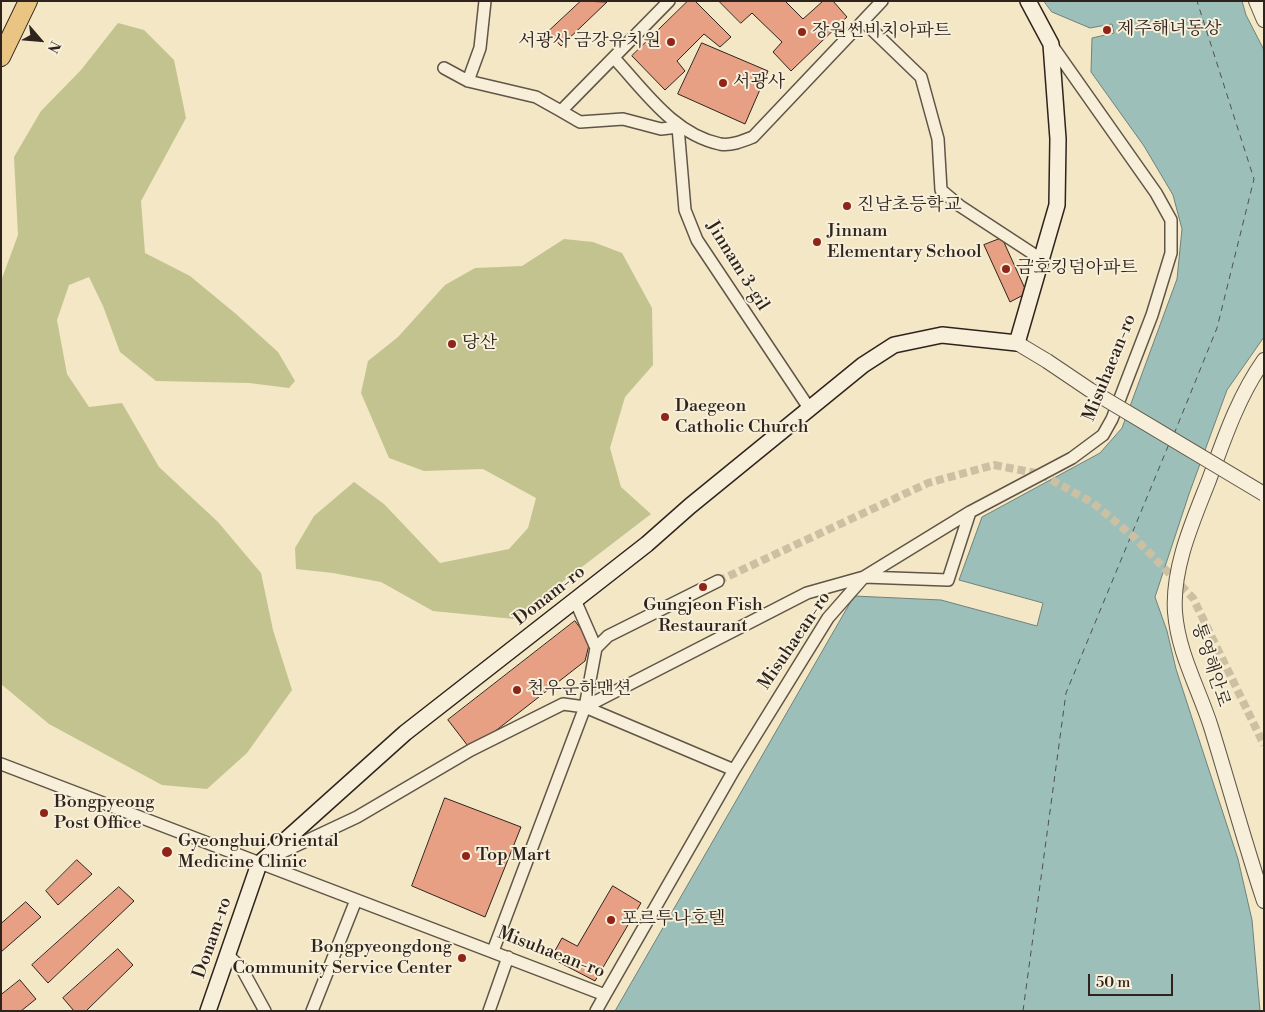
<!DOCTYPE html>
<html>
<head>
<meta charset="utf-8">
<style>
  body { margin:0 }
  #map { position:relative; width:1265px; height:1012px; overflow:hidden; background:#f3e7c5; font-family:"Libre Bodoni",serif }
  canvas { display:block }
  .frame { position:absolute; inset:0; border:2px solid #2f241d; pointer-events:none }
  .north { position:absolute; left:15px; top:15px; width:50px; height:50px; -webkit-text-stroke:4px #f7efd9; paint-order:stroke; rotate:117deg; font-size:14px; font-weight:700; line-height:20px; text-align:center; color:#2f241d }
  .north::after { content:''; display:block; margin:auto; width:18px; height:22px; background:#2f241d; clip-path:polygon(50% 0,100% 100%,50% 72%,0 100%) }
  .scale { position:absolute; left:1088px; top:974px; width:85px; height:22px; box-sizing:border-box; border:2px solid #2f241d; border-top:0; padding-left:6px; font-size:15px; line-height:18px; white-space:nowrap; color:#2f241d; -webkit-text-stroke:4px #f7efd9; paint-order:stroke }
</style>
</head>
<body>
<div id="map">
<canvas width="1265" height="1012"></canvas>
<div class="frame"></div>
<div class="north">N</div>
<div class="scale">50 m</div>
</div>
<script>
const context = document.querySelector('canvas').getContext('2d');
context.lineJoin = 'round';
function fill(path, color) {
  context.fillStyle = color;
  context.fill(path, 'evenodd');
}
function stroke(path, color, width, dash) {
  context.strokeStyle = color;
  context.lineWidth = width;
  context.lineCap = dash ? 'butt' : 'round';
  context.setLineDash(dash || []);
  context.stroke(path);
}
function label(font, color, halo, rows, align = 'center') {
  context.font = font + ' "Libre Bodoni","Noto Serif KR",serif';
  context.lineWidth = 4;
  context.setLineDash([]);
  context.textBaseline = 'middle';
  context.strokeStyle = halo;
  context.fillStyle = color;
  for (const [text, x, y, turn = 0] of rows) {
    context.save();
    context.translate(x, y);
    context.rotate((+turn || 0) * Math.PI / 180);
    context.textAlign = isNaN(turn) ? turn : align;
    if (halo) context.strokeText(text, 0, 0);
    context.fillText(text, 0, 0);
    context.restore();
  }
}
fill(new Path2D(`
  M118,23L144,30L174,60L186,118L141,201L145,253L190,276L236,314L278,352L295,381L289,388L249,383L156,381L120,352L103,306L89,277L69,285L57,320L67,374L89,407L122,403L159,467L218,522L261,573L273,630L292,690L247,753L207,789L162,785L49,724L1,684V281L18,235L14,157L41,111L81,70Z
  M564,239L593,242L622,253L652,308L653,365L625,397L610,448L621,487L651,514L514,619L433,611L381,582L333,573L296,569L295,548L314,516L354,482L384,504L440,563L509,549L528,528L536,498L483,469L424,471L389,458L361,393L368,361L398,337L445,285L475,268L522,266Z`), '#c3c38f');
const water = new Path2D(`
  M1044,1H1242L1246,15L1264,50V337L1227,390L1189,494L1155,597L1167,631L1176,669L1238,859L1252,920L1260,1011H615L854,596L941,600L1037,626L1043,603L959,580L982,517L1100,453L1122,428L1177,279L1182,229L1173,195L1144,146L1091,72L1092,38L1114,33L1112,24L1090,28L1052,12Z`);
fill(water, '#9cbfb9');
stroke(water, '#70817b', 1);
stroke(new Path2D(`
  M1174,434L1217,328L1254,179L1197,1
  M1023,1011L1066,693L1169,444`), '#50524c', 1, [6, 5]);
const building = new Path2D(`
  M581,1L607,2L561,46L548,32Z
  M688,1H695L731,37L720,47L704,34L677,61L685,71L665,90L632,56Z
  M719,1H785L803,19L823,1H833L847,17L791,71L773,52L782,42L752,13L741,23Z
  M702,43L768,71L745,124L678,94Z
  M1002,238L1027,293L1010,302L984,245Z
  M575,621L590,641L585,661L471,750L448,720Z
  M445,798L521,827L485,917L412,886Z
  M77,860L92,874L58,905L46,891Z
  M613,886L641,903L595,981L551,958L562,938L577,946Z
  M119,887L134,901L48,983L32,965Z
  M26,902L41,917L1,952V924Z
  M118,949L133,965L86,1011H74L63,998Z
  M20,980L36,999L21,1011H1V995Z`);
fill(building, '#e7a084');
stroke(building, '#2f241d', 1);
stroke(new Path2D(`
  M718,581L928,483L994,465L1041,474L1093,503L1135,538L1193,598L1264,745`), '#ccc0a3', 8, [8, 4]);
const minor = new Path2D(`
  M863,21L921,77L938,139L941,190L960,206L1041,259
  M614,58C644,90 673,134 720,144C731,146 743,141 753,137L882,1
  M444,68L468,81L536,97L561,111L669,1
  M468,81L480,48L485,1
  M561,111L580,122L623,119L661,129L678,127L685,210L697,240L809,408
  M575,600L596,648
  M585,707L734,770
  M1,764L605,995L734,770L828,618L864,577L970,512L1072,458L1103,435L1112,419L1152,315L1171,253V220L1156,193L1051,44
  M272,857L357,817L471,750L563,704L585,707L596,648L608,636L718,581
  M493,951L585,707L807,593L864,577L948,580L970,512
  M227,954L242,969L265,1011
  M312,1011L356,900
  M489,1011L508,957
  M596,1011L605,995`);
const tertiary = new Path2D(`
  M1256,1L1264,20
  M1017,343L1047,361
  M1264,360C1238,397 1224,439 1209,480C1193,521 1172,567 1175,612C1178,653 1199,689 1211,727C1229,785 1245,844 1264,901`);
const secondary = new Path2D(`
  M208,1011L259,864L405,733L647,544L690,506L863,365L894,345L942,335L1017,343L1057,205L1058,139L1051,44L1028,1`);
const primary = new Path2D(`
  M1,57L28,1`);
stroke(minor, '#605547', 14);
stroke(tertiary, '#605547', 16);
stroke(secondary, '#2f241d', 18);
stroke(primary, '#2f241d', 20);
stroke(minor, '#f7efd9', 11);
stroke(tertiary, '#f7efd9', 14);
stroke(secondary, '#f7efd9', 15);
stroke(primary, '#eac482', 18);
const tertiaryBridge = new Path2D(`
  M1047,361L1090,390L1264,494`);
stroke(tertiaryBridge, '#605547', 16, []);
stroke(tertiaryBridge, '#f7efd9', 14);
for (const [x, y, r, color] of [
  [1107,30,5,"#8f2418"],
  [802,32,5,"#8f2418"],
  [671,42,5,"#8f2418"],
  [723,83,5,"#8f2418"],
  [847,206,5,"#8f2418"],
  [817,242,5,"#8f2418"],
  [1006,269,5,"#8f2418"],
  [452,344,5,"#8f2418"],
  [665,417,5,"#8f2418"],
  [703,587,5,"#8f2418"],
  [517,690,5,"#8f2418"],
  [44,813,5,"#8f2418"],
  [167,852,6,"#8f2418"],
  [466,856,5,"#8f2418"],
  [611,920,5,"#8f2418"],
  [462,958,5,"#8f2418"]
]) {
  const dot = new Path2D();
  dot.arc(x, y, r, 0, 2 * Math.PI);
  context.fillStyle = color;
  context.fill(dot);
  stroke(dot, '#f7efd9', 2);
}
label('18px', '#2f241d', '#f7efd9', [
  ["제주해녀동상",1117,30],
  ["장원썬비치아파트",812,32],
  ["서광사 금강유치원",661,42,"right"],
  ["서광사",733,83],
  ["진남초등학교",857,206],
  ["Jinnam",827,232],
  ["Elementary School",827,253],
  ["금호킹덤아파트",1016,269],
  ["당산",462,344],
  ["Daegeon",675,407],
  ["Catholic Church",675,428],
  ["Gungjeon Fish",703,606,"center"],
  ["Restaurant",703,627,"center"],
  ["천우운하맨션",527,690],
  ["Bongpyeong",54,803],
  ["Post Office",54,824],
  ["Gyeonghui Oriental",178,842],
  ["Medicine Clinic",178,863],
  ["Top Mart",476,856],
  ["포르투나호텔",621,920],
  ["Bongpyeongdong",452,948,"right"],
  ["Community Service Center",452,969,"right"]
], 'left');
label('18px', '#2f241d', '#f7efd9', [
  ["Jinnam 3-gil",737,266,58],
  ["Misuhaean-ro",1110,368,-68],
  ["Donam-ro",550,596,-38],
  ["Misuhaean-ro",795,641,-56],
  ["통영해안로",1210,665,72],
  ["Donam-ro",213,938,-71],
  ["Misuhaean-ro",551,953,21]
]);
</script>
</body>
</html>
